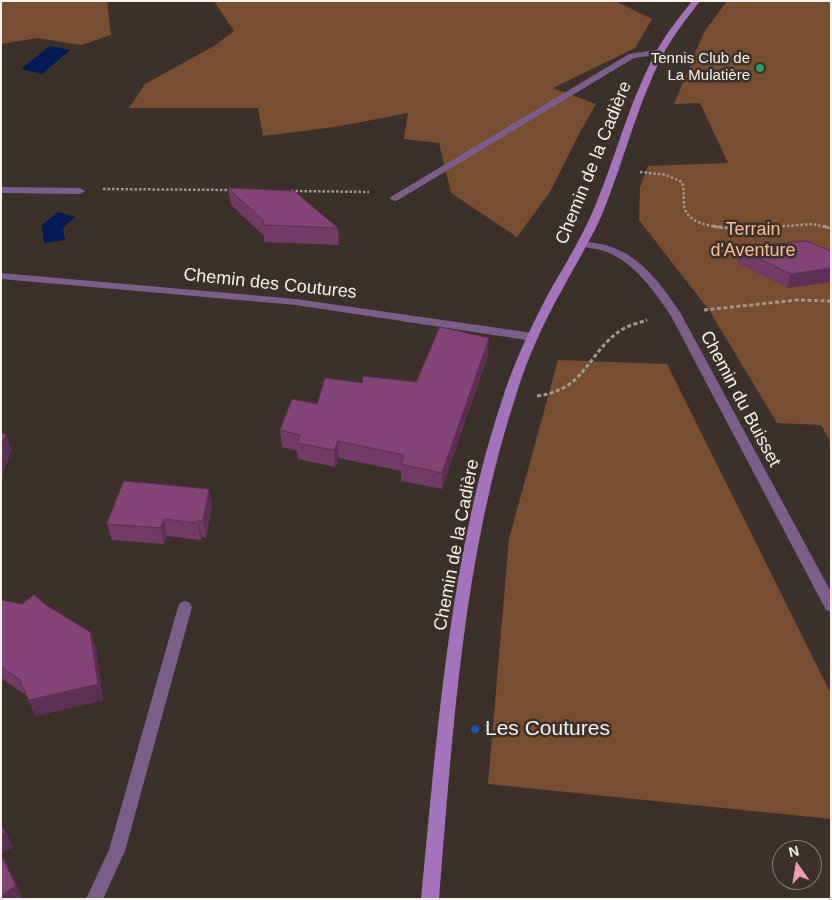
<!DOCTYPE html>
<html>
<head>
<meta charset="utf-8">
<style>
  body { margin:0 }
  #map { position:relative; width:832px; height:900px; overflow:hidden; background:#3c312a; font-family:Helvetica,sans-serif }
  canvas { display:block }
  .frame { position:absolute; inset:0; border:2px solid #f9f2ed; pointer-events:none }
  .north { position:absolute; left:772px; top:840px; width:50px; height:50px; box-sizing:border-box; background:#3c312a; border:1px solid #887e78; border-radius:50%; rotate:347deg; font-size:14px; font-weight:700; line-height:20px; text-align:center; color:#f9f2ed }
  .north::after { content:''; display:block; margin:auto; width:18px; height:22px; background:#f19ab4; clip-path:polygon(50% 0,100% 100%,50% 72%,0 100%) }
</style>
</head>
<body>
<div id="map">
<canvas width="832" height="900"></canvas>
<div class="frame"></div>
<div class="north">N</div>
</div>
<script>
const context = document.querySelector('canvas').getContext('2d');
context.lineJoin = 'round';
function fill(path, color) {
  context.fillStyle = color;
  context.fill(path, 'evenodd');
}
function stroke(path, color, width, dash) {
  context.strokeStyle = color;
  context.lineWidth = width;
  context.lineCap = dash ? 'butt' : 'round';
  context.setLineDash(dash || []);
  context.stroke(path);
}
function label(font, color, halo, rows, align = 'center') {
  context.font = font + ' Helvetica,sans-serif';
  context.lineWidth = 5;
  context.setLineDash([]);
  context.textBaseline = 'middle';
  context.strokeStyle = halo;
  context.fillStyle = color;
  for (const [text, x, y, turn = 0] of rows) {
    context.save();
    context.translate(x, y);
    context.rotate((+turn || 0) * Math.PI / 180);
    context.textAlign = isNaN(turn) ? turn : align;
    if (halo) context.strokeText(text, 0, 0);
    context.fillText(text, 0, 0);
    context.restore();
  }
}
fill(new Path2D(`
  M1,1H107L111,35L81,45L37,38L1,44Z
  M214,1H615L652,19L635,48L553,88L596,104L580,132L550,192L517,237L451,193L439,143L404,139L408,113L335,127L263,136L258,108H129L145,84L214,46L234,31Z
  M727,1H831V443L821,425L777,423L709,310L639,220L640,187L648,166L728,163L700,103L674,104L704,32Z
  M558,360L667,364L831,694V819L488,784L509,539Z`), '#784e30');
fill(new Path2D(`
  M50,46L70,50L42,74L21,69Z
  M58,212L75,217L63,228L65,240L44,243L42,225Z`), '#041a55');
stroke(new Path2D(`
  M640,172L666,175L682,182C685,191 683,197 684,206C687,223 710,226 724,228
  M103,189L232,190
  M291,191L369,192
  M760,228L813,224L829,228`), '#a29993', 2.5, [2.5, 2]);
stroke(new Path2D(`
  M712,226L738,229L779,226
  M823,226L831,228
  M704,310L797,300L831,301
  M537,396C587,389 586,354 621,330C629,325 639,323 647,320`), '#a29993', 3, [4, 2.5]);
fill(new Path2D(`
  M661,49L664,50V54L634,58L398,200L394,201L389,198L629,54Z
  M1,187L80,188L85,191L80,194L1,193Z
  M584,241C594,243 605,244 614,248C644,259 663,288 680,312L831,592V612L826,610L671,316C654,291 636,264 607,252C599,249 589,248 580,246L579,244Z
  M1,273L296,299L533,333L539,337L533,341L296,305L1,279Z
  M185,601L190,603L192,607L125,851L103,899H86L109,850L178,607L180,603Z`), '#7b5e8b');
fill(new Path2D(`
  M692,1H700C686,19 673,36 662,56C637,106 624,160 603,212C592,238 577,262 563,288C545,320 528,356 517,392C463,555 453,729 439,899H421C438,729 449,554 505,391C517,356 534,320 552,287C567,262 581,238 593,211C615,160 628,105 654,56C664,36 678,19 692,1Z`), '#a374bc');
fill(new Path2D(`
  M228,188L338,228L339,245L264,242V236L231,205Z
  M740,249L831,251V282L787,288L737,263Z
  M488,355L442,489L401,481V471L339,458L335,467L298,459L297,451L282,447L280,430L317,404L362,383L416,382Z
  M209,489L212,505L206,538L202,537L201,540L167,536L164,544L112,540L107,524Z
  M1,600L96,648L103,700L36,716L26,695L1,678Z`), '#723a67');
fill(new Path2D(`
  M831,268V282L787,288L791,274Z
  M489,338L488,355L442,489V473Z
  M6,434L12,450L1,478V446Z
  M338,441L339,458L335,467L334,450Z
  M209,489L212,505L206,538L203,521Z
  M164,519L167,536L164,544L160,528Z
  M198,521L202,537L201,540L198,523Z
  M90,632L96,648L103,700L36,716L29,700Z
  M1,823L13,847L2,853L23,899H1Z`), '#5c3054');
const building = new Path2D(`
  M228,188L294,191L338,228L263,225L264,221Z
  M806,241L831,251V268L791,274L740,249Z
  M440,327L489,338L442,473L401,464L404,455L338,441L334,450L297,443L300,435L280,430L292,399L317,404L325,378L362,383L363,376L416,382Z
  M1,433L6,434L1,446Z
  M124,481L209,489L203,521H198V523L164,519L160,528L107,524Z
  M34,595L46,605L90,632L98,684L29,700L19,679L1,667V600L22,604Z
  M1,825L5,832L1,835Z
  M1,855L16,886L1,895Z`);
fill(building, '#844478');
stroke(building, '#5c3054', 1);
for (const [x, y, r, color] of [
  [760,68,5,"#2e9e5b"],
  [475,729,5,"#1a4fb4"]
]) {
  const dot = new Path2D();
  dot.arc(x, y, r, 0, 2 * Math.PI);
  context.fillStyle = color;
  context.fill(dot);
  stroke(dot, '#3c312a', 2);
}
label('15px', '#f9f2ed', '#3c312a', [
  ["Tennis Club de",750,59],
  ["La Mulatière",750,76]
], 'right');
label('18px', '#f9f2ed', '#3c312a', [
  ["Chemin de la Cadière",594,163,-68],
  ["Chemin des Coutures",270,284,6],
  ["Chemin du Buisset",740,399,62],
  ["Chemin de la Cadière",457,545,-79]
]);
label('18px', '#f9bf98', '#3c312a', [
  ["Terrain",753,230],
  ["d'Aventure",753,251]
]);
label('21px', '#f9f2ed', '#3c312a', [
  ["Les Coutures",485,729]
], 'left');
</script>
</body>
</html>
